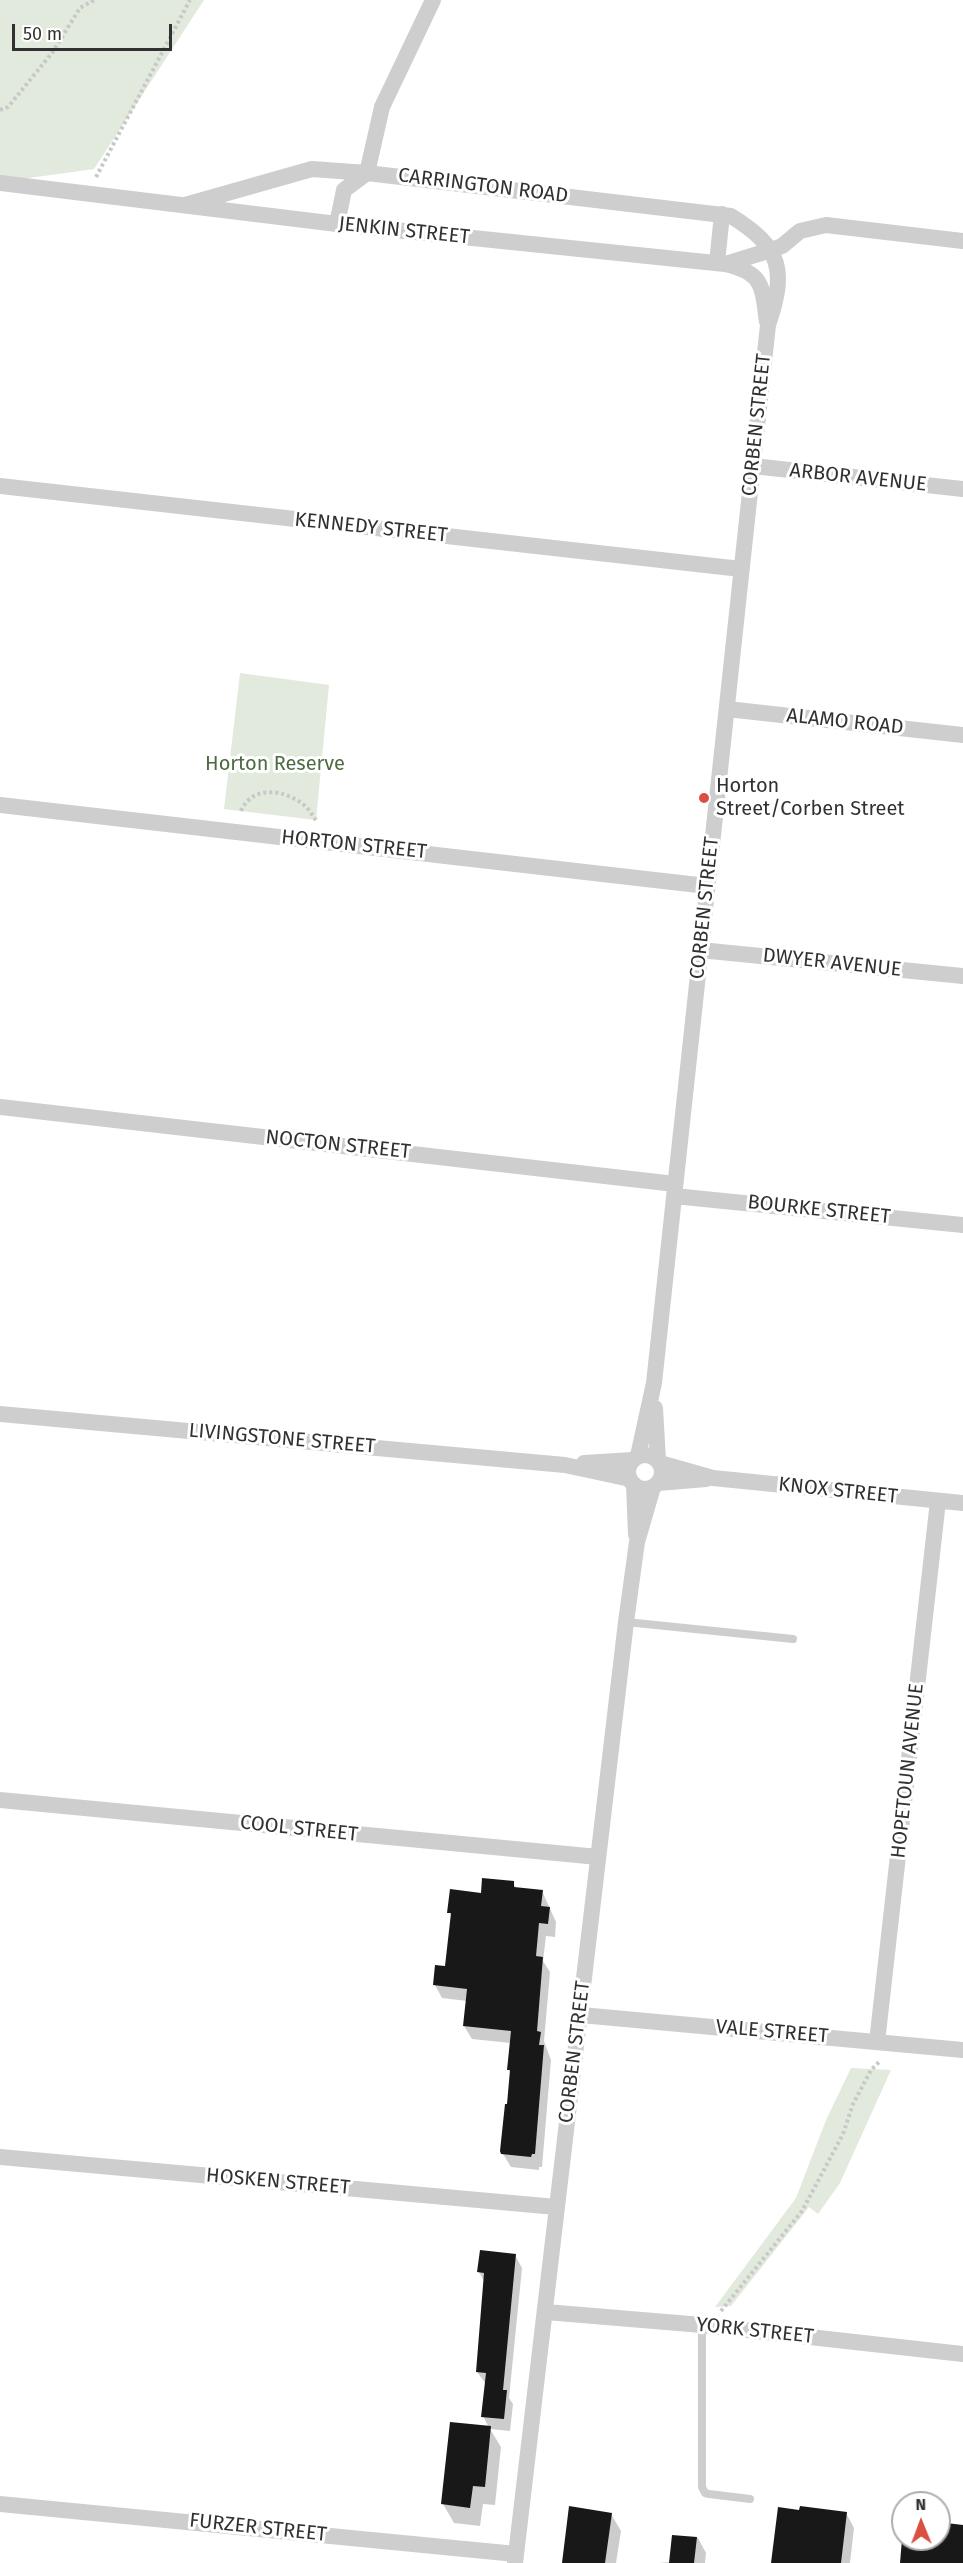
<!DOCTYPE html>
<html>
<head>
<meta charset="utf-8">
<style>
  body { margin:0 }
  #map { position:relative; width:963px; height:2563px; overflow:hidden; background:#fff; font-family:"Fira Sans",sans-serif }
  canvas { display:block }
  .north { position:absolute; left:891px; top:2491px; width:60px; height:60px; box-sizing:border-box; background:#fff; border:2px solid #adadad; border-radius:50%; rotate:359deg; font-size:16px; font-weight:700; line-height:24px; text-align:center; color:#313131 }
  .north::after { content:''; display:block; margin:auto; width:21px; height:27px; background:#d95041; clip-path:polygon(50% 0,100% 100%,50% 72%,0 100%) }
  .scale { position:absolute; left:12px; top:24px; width:160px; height:27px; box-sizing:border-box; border:3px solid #313131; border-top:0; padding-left:8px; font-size:18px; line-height:21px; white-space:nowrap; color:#313131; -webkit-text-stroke:4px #fff; paint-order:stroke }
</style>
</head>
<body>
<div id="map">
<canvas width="963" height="2563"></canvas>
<div class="north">N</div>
<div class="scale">50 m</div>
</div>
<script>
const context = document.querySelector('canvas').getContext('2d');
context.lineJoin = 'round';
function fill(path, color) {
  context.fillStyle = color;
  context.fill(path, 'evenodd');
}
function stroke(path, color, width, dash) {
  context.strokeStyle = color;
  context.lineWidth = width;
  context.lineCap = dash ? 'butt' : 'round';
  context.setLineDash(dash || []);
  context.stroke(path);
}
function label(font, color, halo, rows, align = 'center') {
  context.font = font + ' "Fira Sans",sans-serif';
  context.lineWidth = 6;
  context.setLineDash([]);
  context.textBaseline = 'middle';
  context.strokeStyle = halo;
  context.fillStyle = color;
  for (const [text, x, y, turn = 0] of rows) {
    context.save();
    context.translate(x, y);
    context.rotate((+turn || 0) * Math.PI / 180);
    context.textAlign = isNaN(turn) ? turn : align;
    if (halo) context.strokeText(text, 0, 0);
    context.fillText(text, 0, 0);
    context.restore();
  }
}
fill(new Path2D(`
  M0,0H204L94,169L0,182Z
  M240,673L329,685L316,820L224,809Z
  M851,2068L891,2070L840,2183L818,2214L809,2207L731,2306L715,2307L796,2198L826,2120Z`), '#e2e9dd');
fill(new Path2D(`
  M513,1883L517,1889L542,1891L556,1922L555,1937L546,1936L543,1961L550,1972L544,2041L551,2060L542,2167H539V2170L511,2167L503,2154L512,2075L508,2069L511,2043L472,2039L464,2026L467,2001L442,1998L435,1985L447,1968L452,1917L449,1912L482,1894Z
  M515,2255L522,2268L509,2398L513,2404L510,2431L490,2429L501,2447L495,2505L483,2504L480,2526L454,2523L443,2504L489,2428L483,2416L486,2384L477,2372L485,2283L479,2272Z
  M846,2513L854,2528L850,2563H773Z
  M611,2514L621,2531L616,2563H564Z
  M673,2537L698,2538L706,2553L705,2563H659L670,2562Z`), '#0003');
fill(new Path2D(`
  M482,1878L514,1881V1887L543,1890L541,1906L550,1907L548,1924L539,1923L536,1956L543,1957L537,2031L541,2032L539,2045H544L535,2154H532L531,2157L501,2154L500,2151L505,2104H507L510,2070H507L511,2031L463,2026L467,1989L433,1985L435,1965L445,1966L451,1913H447L450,1889L481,1893Z
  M480,2250L516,2254L503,2390H507L504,2419L481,2417L486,2373L476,2372L484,2273L477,2272Z
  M450,2422L491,2426L485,2487L473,2486L470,2508L441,2504Z
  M569,2506L612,2513L605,2563H562Z
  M800,2506L847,2512L841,2563H771L778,2507L799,2510Z
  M946,2523L963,2525V2563H900L902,2539H939V2527L946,2528Z
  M672,2535L697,2537L694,2563H669Z`), '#181818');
stroke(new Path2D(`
  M0,110L8,107L52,53L80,8L94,0
  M96,177L190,0
  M241,811C252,785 284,789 304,805C309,809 312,815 316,820
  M721,2311L802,2211L843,2134L853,2104L871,2070L880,2061`), '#c8c8c8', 4, [3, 3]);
stroke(new Path2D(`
  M626,1622L793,1639
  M702,2325V2487L705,2493L709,2494L750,2499`), '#cecece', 8);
stroke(new Path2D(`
  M0,183L337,224L725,264C764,273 762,286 767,322
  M185,205L312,169L367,173L731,216C781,247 787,270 768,325L654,1383L638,1456
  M337,224L344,190L367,173L382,107L433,0
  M717,263L722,214
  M729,263L771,250L782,246L800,231L826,225L963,241
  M753,466L963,489
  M0,486L741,569
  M727,709L963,735
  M0,805L707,886
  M700,950L963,976
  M0,1107L675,1184
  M674,1196L963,1225
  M655,1408L658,1460
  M0,1414L565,1465L630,1479
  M628 1472a17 17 0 1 1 34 0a17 17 0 1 1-34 0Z
  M584,1463L633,1460
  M660,1463L713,1478L963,1503
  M658,1483L706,1479
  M634,1484L636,1535
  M0,1800L598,1857
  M581,2015L963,2050
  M877,2042L938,1501
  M0,2157L556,2207
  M546,2312L702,2325L963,2354
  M0,2504L516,2554
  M515,2563L626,1622L637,1542L653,1487`), '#cecece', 16);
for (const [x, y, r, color] of [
  [704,798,6,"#d95041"]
]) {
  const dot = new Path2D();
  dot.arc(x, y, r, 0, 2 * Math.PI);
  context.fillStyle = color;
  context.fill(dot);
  stroke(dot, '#fff', 2);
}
label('20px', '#313131', '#fff', [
  ["CARRINGTON ROAD",483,186,7],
  ["JENKIN STREET",404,231,6],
  ["CORBEN STREET",757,425,-84],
  ["ARBOR AVENUE",858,478,6],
  ["KENNEDY STREET",371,528,6],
  ["ALAMO ROAD",845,722,6],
  ["HORTON STREET",354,845,6],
  ["CORBEN STREET",705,908,-84],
  ["DWYER AVENUE",832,963,6],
  ["NOCTON STREET",338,1145,6],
  ["BOURKE STREET",819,1210,6],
  ["LIVINGSTONE STREET",282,1439,5],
  ["KNOX STREET",838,1491,6],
  ["HOPETOUN AVENUE",908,1771,-84],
  ["COOL STREET",299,1829,6],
  ["VALE STREET",772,2032,5],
  ["CORBEN STREET",575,2052,-83],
  ["HOSKEN STREET",278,2182,5],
  ["YORK STREET",755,2331,6],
  ["FURZER STREET",258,2528,6]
]);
label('20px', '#4d6a41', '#fff', [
  ["Horton Reserve",275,764]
]);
label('20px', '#313131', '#fff', [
  ["Horton",716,786],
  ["Street/Corben Street",716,809]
], 'left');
</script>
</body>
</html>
